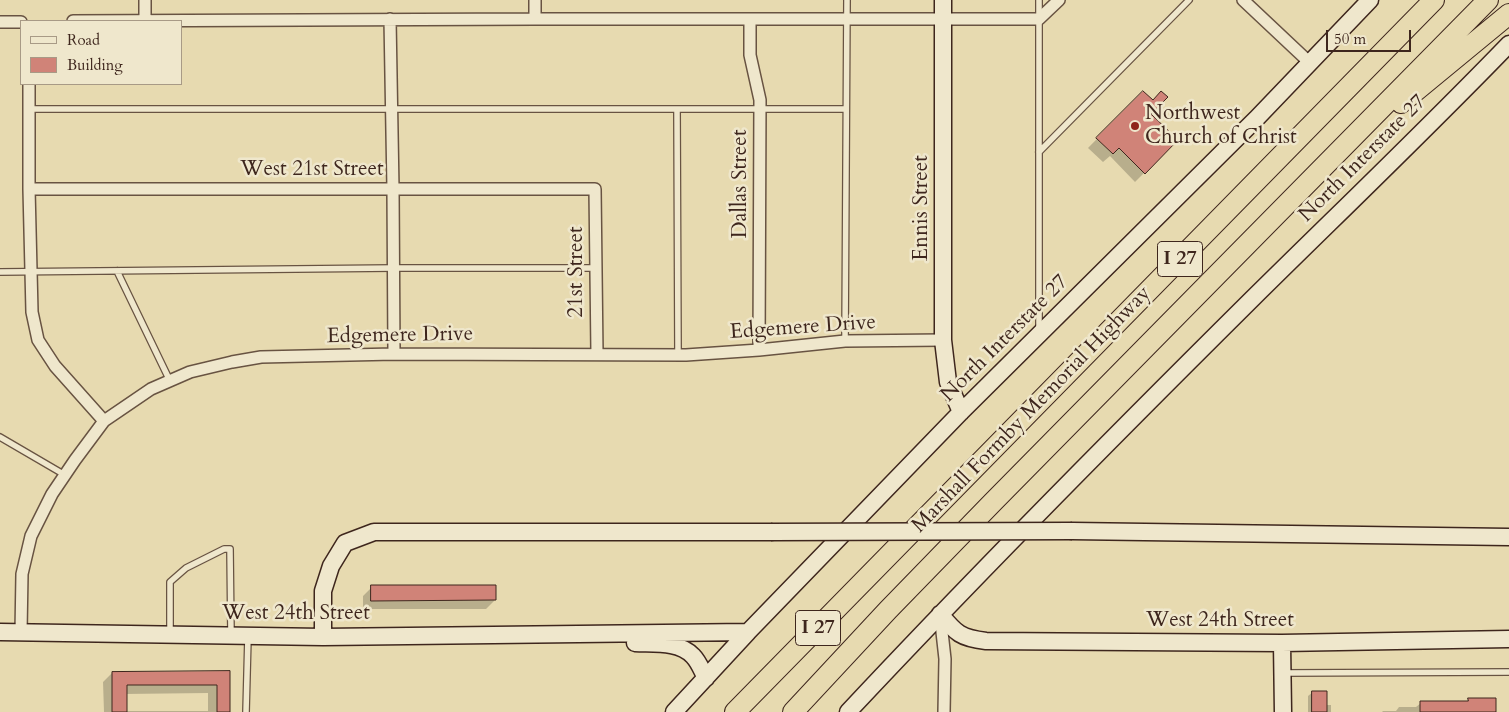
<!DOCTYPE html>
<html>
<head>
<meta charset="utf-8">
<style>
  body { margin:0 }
  #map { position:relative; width:1509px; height:712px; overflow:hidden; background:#e7dab0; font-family:Cardo,serif }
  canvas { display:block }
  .legend { position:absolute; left:20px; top:20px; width:162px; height:65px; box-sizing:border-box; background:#efe7cc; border:1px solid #a89a86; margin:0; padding:6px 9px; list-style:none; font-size:15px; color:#3e261d }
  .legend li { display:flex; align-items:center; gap:10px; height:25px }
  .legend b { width:25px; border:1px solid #a89a86 }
  .scale { position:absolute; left:1326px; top:30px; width:85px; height:22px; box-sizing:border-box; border:2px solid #3e261d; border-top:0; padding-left:6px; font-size:15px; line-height:18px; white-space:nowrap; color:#3e261d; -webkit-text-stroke:4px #efe7cc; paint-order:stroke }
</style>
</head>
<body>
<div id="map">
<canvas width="1509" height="712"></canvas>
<ul class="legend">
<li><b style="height:6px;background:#efe7cc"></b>Road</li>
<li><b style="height:14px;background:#d08378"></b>Building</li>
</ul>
<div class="scale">50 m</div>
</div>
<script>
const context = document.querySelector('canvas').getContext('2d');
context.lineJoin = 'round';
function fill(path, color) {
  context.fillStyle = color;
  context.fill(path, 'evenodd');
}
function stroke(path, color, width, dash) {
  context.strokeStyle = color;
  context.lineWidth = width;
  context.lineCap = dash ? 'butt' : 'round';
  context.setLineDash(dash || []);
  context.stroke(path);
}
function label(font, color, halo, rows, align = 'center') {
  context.font = font + ' Cardo,serif';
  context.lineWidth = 5;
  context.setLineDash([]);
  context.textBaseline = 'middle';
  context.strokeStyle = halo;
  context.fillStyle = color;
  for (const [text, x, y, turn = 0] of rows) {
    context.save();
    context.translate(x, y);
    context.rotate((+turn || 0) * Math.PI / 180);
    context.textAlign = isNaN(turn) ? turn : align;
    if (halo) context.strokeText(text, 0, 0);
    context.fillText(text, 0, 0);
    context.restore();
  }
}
fill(new Path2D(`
  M1143,92L1149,114L1176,141L1135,182L1110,156L1103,162L1088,148Z
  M372,587L495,600L486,609H363V596Z
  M228,672L229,712H104L103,682L112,673ZM208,693V711H126L125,694Z
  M1313,692L1326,705H1331V712H1308V696Z
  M1468,700L1495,712H1382L1383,711H1396L1399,707H1416L1421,703L1466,702Z`), '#0003');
const building = new Path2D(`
  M1143,91L1153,100L1161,91L1168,97L1151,114L1178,140L1145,174L1119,148L1113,154L1096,138Z
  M371,585H496V600L371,601Z
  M230,671V712H217V685H127V712H112V672Z
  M1312,691H1327V712H1312Z
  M1468,698H1496V712H1420V701H1468Z`);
fill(building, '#d08378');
stroke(building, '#3e261d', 1);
const lane = new Path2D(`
  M1039,0V330
  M29,109H846
  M677,109L678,355
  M1039,152L1189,0
  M117,271L170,381
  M0,272L394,268H596
  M845,341L847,0
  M0,437L65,475
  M170,633V582L186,568L224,549H230L231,635
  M1284,673L1509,672
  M246,712L248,637`);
const street = new Path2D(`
  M145,0V20
  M535,0V19
  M1243,0L1310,63
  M390,19L393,189L394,354
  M750,19V55L760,100L759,350
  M73,21L535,19H1039L1059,0
  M0,22H21
  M29,84V189L32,312L38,340L55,366L104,421
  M29,189H595L597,354
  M940,614L945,659L944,712
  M21,632L22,574L31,536L52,494L75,460L104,421L151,389L190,372L232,362L261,357L394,354L686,355L759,350L845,341L943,340`);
const secondary = new Path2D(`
  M943,0V340L948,382L961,412
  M1072,531L1509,537
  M940,614C956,633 960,638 986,641L1282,643L1509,639
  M0,632L323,637L748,632
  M323,637V591L331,566L345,543L374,532H771
  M635,643C654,644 679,641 693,656C699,662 702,671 706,678
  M1282,643L1283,712
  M674,712L748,632L961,412L1256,119L1370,0
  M848,712C979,572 1115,435 1251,300C1337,215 1425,131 1509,44`);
const highway = new Path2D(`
  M1401,103L1509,14
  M735,712L1434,0
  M793,712L888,610L993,502L1488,0`);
stroke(lane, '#685342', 8);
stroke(street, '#685342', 14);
stroke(secondary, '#3e261d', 19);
stroke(highway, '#3e261d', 22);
stroke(lane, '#efe7cc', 5.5);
stroke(street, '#efe7cc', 11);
stroke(secondary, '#efe7cc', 16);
stroke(highway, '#e7dab0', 20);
const secondaryBridge = new Path2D(`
  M771,532L1072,531`);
stroke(secondaryBridge, '#3e261d', 19, []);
stroke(secondaryBridge, '#efe7cc', 16);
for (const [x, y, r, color] of [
  [1135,126,5,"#8f2418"]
]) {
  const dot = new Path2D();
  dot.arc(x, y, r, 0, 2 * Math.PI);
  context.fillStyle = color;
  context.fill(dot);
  stroke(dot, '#efe7cc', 2);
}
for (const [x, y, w] of [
  [1180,259,45],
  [818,628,45]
]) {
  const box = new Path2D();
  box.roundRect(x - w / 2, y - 17.5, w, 35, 4);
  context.fillStyle = '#efe7cc';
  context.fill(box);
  stroke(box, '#3e261d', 1);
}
label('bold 20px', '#3e261d', null, [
  ["I 27",1180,259],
  ["I 27",818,628]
]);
label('21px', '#3e261d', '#efe7cc', [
  ["Northwest",1145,114],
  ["Church of Christ",1145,138]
], 'left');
label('21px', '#3e261d', '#efe7cc', [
  ["North Interstate 27",1363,159,-45],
  ["West 21st Street",312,170],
  ["Dallas Street",741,184,-90],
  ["Ennis Street",922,208,-90],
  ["21st Street",577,272,-90],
  ["Edgemere Drive",803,328,-4],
  ["Edgemere Drive",400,336,-1],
  ["North Interstate 27",1005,339,-45],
  ["Marshall Formby Memorial Highway",1032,410,-46],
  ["West 24th Street",296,614],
  ["West 24th Street",1220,621]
]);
</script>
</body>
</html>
